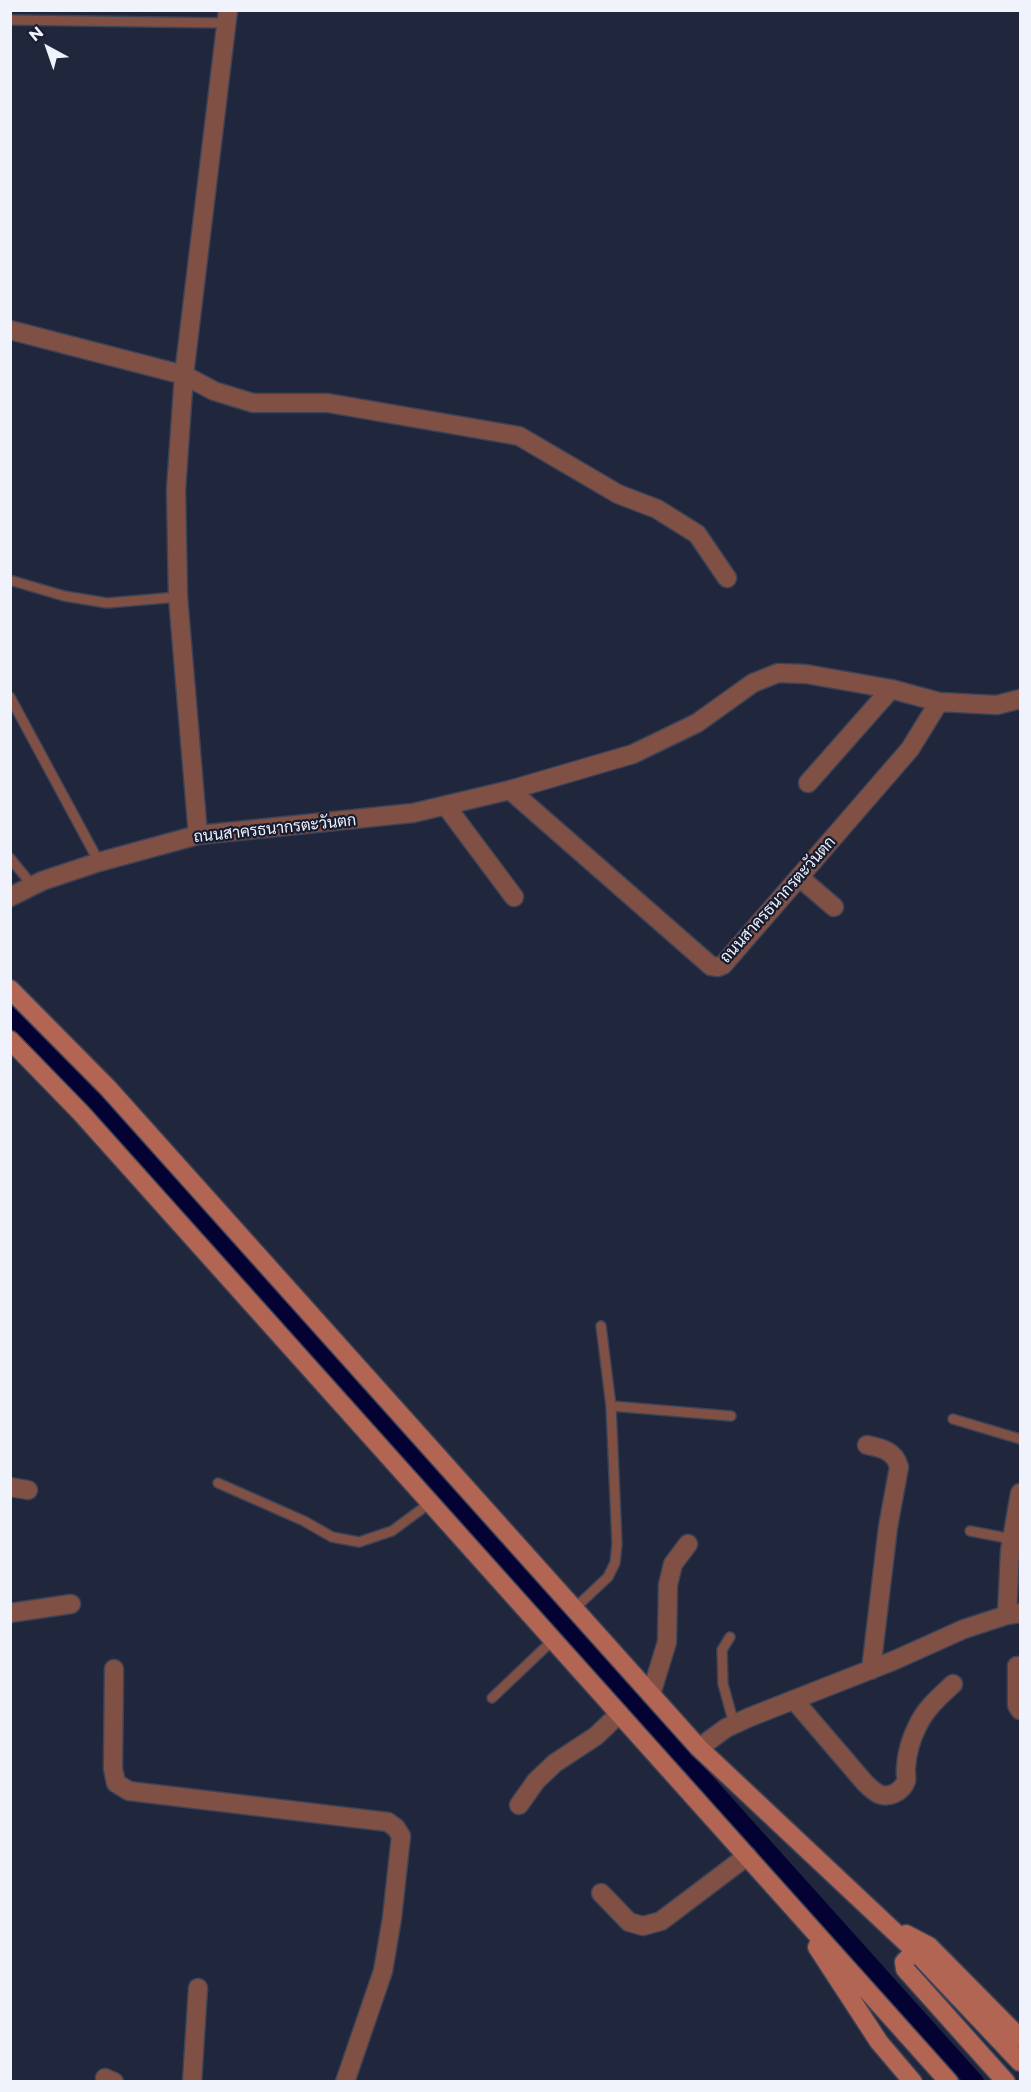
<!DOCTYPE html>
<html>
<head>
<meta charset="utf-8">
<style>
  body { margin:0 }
  #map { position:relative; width:1031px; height:2092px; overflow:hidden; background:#20263b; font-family:Montserrat,sans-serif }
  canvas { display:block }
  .frame { position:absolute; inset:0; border:12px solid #f0f3fc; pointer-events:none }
  .north { position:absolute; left:18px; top:18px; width:60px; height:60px; -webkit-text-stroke:4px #171c31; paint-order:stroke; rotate:320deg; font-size:16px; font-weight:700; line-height:24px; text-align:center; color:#f0f3fc }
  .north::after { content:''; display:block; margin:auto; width:21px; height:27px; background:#f0f3fc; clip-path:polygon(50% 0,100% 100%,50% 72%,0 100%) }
</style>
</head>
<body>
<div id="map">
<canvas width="1031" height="2092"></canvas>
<div class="frame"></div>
<div class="north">N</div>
</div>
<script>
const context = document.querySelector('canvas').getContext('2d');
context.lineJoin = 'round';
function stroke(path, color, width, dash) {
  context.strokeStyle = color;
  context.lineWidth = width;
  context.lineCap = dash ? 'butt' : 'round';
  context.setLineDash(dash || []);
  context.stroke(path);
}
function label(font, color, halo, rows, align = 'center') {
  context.font = font + ' Montserrat,Sarabun,sans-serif';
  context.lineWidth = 4.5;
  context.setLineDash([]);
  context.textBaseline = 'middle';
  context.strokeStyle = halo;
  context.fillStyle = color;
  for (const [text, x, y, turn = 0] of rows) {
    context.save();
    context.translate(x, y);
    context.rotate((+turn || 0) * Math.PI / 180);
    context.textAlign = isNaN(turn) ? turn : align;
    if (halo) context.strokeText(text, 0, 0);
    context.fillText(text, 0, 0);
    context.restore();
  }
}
stroke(new Path2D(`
  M10,1015L94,1101L975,2082`), '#040232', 18);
const lane = new Path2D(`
  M10,20L227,23
  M13,581L64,596L107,603L178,597
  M10,697L99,862
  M10,858L32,885
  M611,1406L731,1416
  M953,1419L1020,1439
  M218,1483L304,1521L332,1537L359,1542L392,1531L430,1503
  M970,1531L1012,1539
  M574,1609L608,1577L615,1563L617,1544L611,1406L601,1326
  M730,1637L722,1650L723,1684L734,1724
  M492,1698L553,1640`);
const street = new Path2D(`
  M10,330L184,375L214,391L253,403H328L519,436L618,494L657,509L697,534L727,578
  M808,783L891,689
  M510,790L711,966L718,967L723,965L910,749L939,702
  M446,806L514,897
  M198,835L178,597L176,490L184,375L228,10
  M799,877L834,907
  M10,897L42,881L99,862L198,835L413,813L510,790L633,754L697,723L753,683L778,673L806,674L891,689L939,702L997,705L1020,699
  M867,1445C882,1448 895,1451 899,1467L888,1527L871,1670
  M10,1487L28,1490
  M10,1613L71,1604
  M1007,1615L1010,1551L1020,1493
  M1017,1666V1705L1020,1710
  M114,1669L113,1769L116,1783L129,1791L388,1822L396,1828L401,1836L392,1918L383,1971L345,2082
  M651,1694L667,1642L668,1585L673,1564L688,1544
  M794,1700L865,1783C875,1793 883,1800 897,1792C901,1789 904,1787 906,1781C907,1777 905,1772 906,1767C907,1753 911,1739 917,1727C925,1709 939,1697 953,1684
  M699,1748L726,1728L750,1717L895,1660L964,1629L1007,1615L1020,1613
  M519,1805L536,1781L555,1763L596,1736L619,1714
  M601,1893L629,1922L643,1926L661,1921L747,1856
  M105,2078L114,2082
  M192,2082L198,1988`);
const secondary = new Path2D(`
  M10,989L108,1088L699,1748L915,1951L1020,2062
  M10,1040L81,1113L949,2082
  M906,1934L929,1946L1020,2038
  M817,1947L879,2042L913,2082
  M915,1951L904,1962L905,1969L1006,2082`);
stroke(lane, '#3d4356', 12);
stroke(street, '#3d4356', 21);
stroke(secondary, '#3d4356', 21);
stroke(lane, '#815045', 9);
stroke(street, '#815045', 18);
stroke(secondary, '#b36554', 18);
label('16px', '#f0f3fc', '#171c31', [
  ["ถนนสาครธนากรตะวันตก",275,829,-6],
  ["ถนนสาครธนากรตะวันตก",778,900,-48]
]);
</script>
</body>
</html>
